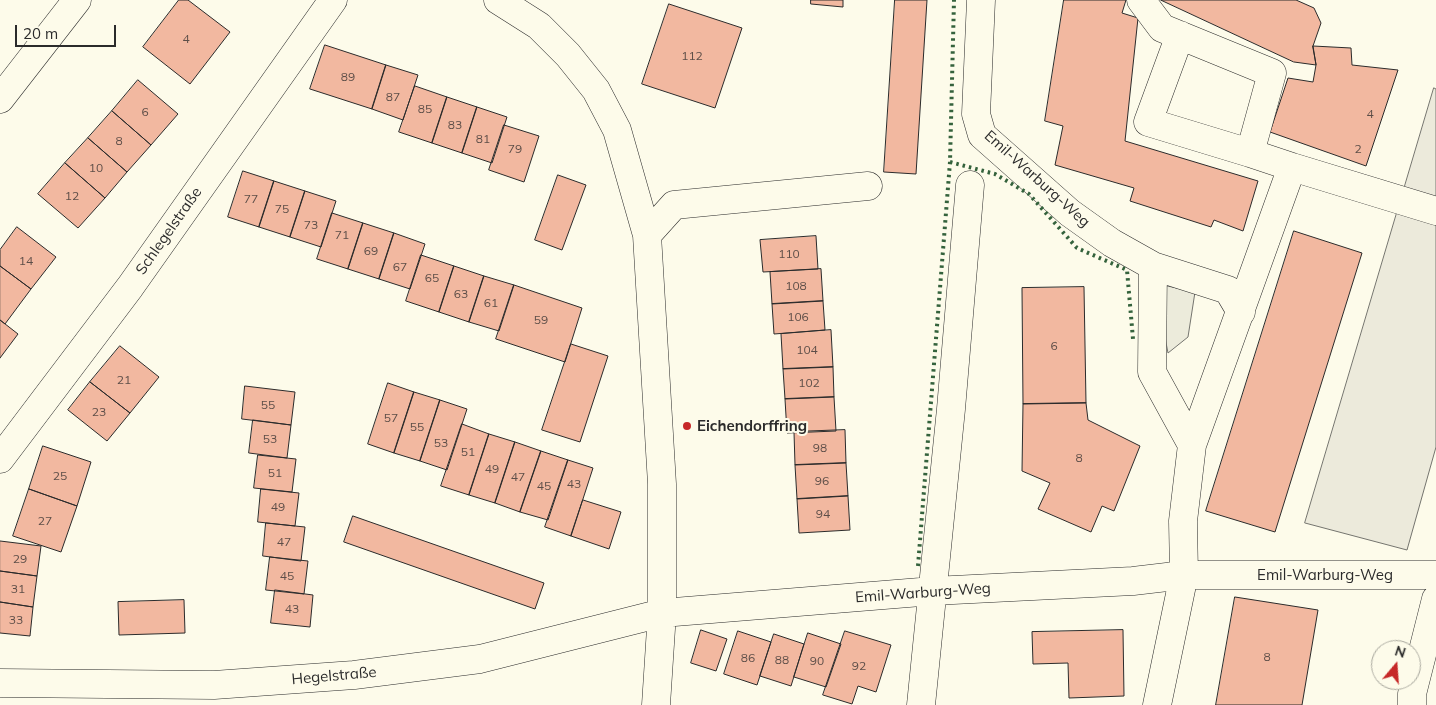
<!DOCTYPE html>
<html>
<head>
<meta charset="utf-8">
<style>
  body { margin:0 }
  #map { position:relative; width:1436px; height:705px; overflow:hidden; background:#fdfbea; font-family:Mulish,sans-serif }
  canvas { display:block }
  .north { position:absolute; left:1371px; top:640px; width:50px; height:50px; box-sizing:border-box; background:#fdfbea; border:1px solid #a9a89e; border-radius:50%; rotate:18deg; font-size:14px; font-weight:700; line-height:20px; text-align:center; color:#2b2b2b }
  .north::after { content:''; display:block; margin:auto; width:18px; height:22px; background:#c62828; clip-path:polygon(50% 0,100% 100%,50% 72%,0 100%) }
  .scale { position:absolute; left:15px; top:25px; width:101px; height:22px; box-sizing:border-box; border:2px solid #2b2b2b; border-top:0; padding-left:6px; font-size:15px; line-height:18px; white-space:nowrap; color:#2b2b2b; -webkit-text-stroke:4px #fdfbea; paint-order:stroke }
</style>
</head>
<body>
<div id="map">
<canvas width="1436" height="705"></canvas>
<div class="north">N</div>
<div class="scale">20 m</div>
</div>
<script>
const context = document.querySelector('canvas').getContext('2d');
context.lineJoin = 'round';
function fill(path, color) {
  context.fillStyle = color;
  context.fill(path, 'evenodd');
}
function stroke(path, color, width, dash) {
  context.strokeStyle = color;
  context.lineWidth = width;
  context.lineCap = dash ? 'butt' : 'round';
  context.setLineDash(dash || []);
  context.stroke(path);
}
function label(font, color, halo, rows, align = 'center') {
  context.font = font + ' Mulish,sans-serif';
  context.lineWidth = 4;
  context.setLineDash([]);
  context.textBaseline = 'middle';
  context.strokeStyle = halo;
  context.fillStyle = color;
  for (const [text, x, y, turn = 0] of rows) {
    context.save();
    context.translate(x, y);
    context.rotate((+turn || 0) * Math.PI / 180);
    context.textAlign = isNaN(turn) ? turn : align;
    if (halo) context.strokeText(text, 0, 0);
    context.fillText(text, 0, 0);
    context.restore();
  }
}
const green = new Path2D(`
  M1163,285L1195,292L1188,337L1168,353L1163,327Z`);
fill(green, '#ecebdb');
stroke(green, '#74746e', 1);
const parking = new Path2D(`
  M1434,88L1436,89V447L1407,550L1305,523Z`);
fill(parking, '#eceadb');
stroke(parking, '#74746e', 1);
const building = new Path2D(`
  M179,0H188L230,32L190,84L143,47Z
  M811,0H843V7L811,4Z
  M895,0H927L916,174L884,172Z
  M1064,0H1126L1122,13L1138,18L1125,141L1258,181L1243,231L1214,220L1211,227L1130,201L1134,188L1055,165L1063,126L1045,121Z
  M1161,0H1296L1314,8L1321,23L1313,46L1316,65L1294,62Z
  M669,4L742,28L715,108L642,84Z
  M325,45L386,65L372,109L310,89Z
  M1313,46L1351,48L1352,65L1398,70L1366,166L1270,132L1288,78L1313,82L1316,65Z
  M386,65L418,75L403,120L372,109Z
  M138,80L178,114L151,145L112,111Z
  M415,86L447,97L432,143L399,132Z
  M447,97L477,107L462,153L432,143Z
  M477,107L507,117L492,163L462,153Z
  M112,111L151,145L127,172L88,138Z
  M504,125L539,136L524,182L489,170Z
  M88,138L127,172L105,198L65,163Z
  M65,163L105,198L78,228L38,194Z
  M243,171L274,181L259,227L228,217Z
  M558,175L586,185L562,250L535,240Z
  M274,181L305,191L290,237L259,227Z
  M305,191L336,201L321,247L290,237Z
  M332,213L363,223L348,269L317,259Z
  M363,223L394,233L379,279L348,269Z
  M17,227L56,257L31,289L0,266V250Z
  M1294,231L1362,253L1275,532L1206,511Z
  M394,233L425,244L410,289L379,279Z
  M816,236L818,269L763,272L760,240Z
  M421,255L454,266L439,312L406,301Z
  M0,266L31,289L5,324L0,320Z
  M454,266L484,276L469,322L439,312Z
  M821,269L823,301L772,304L770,272Z
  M484,276L514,285L499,331L469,322Z
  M514,285L582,308L565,362L496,339Z
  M1084,287L1086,403L1023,404L1022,288Z
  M823,301L825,330L774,334L772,304Z
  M0,320L18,334L0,358Z
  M831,330L833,367L783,369L781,334Z
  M571,344L608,356L580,442L542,430Z
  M120,346L159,377L130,413L90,382Z
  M833,367L834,397L785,399L783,369Z
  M90,382L130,413L107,441L68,410Z
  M388,383L414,392L394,453L368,444Z
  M245,386L295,392L291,425L242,419Z
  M414,392L440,400L420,461L394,453Z
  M834,397L836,431L787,433L785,399Z
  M440,400L467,409L447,470L420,461Z
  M1086,403L1088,420L1140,446L1114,511L1102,506L1091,532L1038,509L1050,483L1022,471L1023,404Z
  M253,420L291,425L287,458L249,453Z
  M462,424L489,434L469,495L441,486Z
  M845,430L846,463L795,465L794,432Z
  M489,434L515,442L495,503L469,495Z
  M515,442L541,451L520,512L495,503Z
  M43,446L91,462L77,506L29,489Z
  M541,451L568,460L548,520L520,512Z
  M258,455L296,459L292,492L254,488Z
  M568,460L593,468L571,536L545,527Z
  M846,463L848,496L797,499L795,465Z
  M29,489L77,506L61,552L13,536Z
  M261,489L299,493L295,526L258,522Z
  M848,496L850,530L799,533L797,499Z
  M583,500L621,512L609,549L571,536Z
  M353,516L544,583L535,609L344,542Z
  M266,523L305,527L301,561L263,556Z
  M0,541L41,546L37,576L0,571Z
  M270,557L308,561L304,594L266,590Z
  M0,571L37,576L33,607L0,602Z
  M275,590L313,595L310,627L271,623Z
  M1235,597L1318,610L1302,705H1216Z
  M184,600L185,633L119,635L118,602Z
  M0,602L33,607L30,636L0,633Z
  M701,630L727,639L716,671L691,663Z
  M1123,630L1124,696L1069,698L1068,663L1033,664L1032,632Z
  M738,631L771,642L757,685L724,674Z
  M845,631L891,645L876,692L858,686L852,704L823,695Z
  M808,633L841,644L826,687L794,677Z
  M774,634L804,644L791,686L760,676Z`);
fill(building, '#f2b8a0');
stroke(building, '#2b2b2b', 1);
const minor = new Path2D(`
  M498,0L539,26L568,55L596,90L617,130L647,235L662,484V613L656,705
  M981,0L976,114L982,135L1070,213L1112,243L1153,266L1152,372L1192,445L1183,521L1184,575L1157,705
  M1141,0L1162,28L1272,73L1250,153L1292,167L1192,445
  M1180,35L1148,122L1250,153
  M0,99L77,0
  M1292,167L1436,211
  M647,235L674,205L868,186
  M1153,266L1228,290L1241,312
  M0,459L130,287L333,0
  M0,683L214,685L354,675L480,659L662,613L933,591L1133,581L1184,575H1436
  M921,705L951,409L970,185
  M1412,705V694L1436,599`);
stroke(minor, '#2b2b2b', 29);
stroke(minor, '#fdfbea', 28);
stroke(new Path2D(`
  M950,162L995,174L1029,194L1077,248L1127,270L1133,339
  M918,566L950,162L954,0`), '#34623c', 4, [2.5, 4]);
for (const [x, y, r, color] of [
  [687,426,5,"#c62828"]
]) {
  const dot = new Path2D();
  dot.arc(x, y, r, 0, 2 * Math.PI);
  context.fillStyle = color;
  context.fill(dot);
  stroke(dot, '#fdfbea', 2);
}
label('12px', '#5d4e48', null, [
  ["4",186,39],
  ["112",692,56],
  ["89",348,77],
  ["87",393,97],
  ["85",425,109],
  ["6",145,112],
  ["4",1370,114],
  ["83",455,125],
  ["81",483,139],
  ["8",119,141],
  ["79",515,149],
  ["2",1358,149],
  ["10",96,168],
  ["12",72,196],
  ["77",251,199],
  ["75",282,209],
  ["73",311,225],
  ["71",342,235],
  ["69",371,251],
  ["110",789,254],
  ["14",26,261],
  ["67",400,267],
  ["65",432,278],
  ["108",796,286],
  ["63",461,294],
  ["61",491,303],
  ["106",798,317],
  ["59",541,320],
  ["6",1054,346],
  ["104",807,350],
  ["21",124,380],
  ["102",809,383],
  ["55",268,405],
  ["23",99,412],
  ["57",391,418],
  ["55",417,427],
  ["53",270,439],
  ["53",441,443],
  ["98",820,448],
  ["51",468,452],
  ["8",1079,458],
  ["49",492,469],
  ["51",275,473],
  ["25",60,476],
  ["47",518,477],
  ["96",822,481],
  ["43",574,484],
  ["45",544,486],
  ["49",278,507],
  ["94",823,514],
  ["27",45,521],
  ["47",284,542],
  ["29",20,559],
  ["45",287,576],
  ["31",18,589],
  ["43",292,609],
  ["33",16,620],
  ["8",1267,657],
  ["86",748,658],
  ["88",782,660],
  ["90",817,661],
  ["92",859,666]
]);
label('15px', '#2b2b2b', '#fdfbea', [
  ["Emil-Warburg-Weg",1037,179,42],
  ["Schlegelstraße",169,231,-55],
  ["Emil-Warburg-Weg",1325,575],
  ["Emil-Warburg-Weg",923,593,-4],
  ["Hegelstraße",334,676,-5]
]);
label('bold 15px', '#2b2b2b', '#fdfbea', [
  ["Eichendorffring",697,426]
], 'left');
</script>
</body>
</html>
